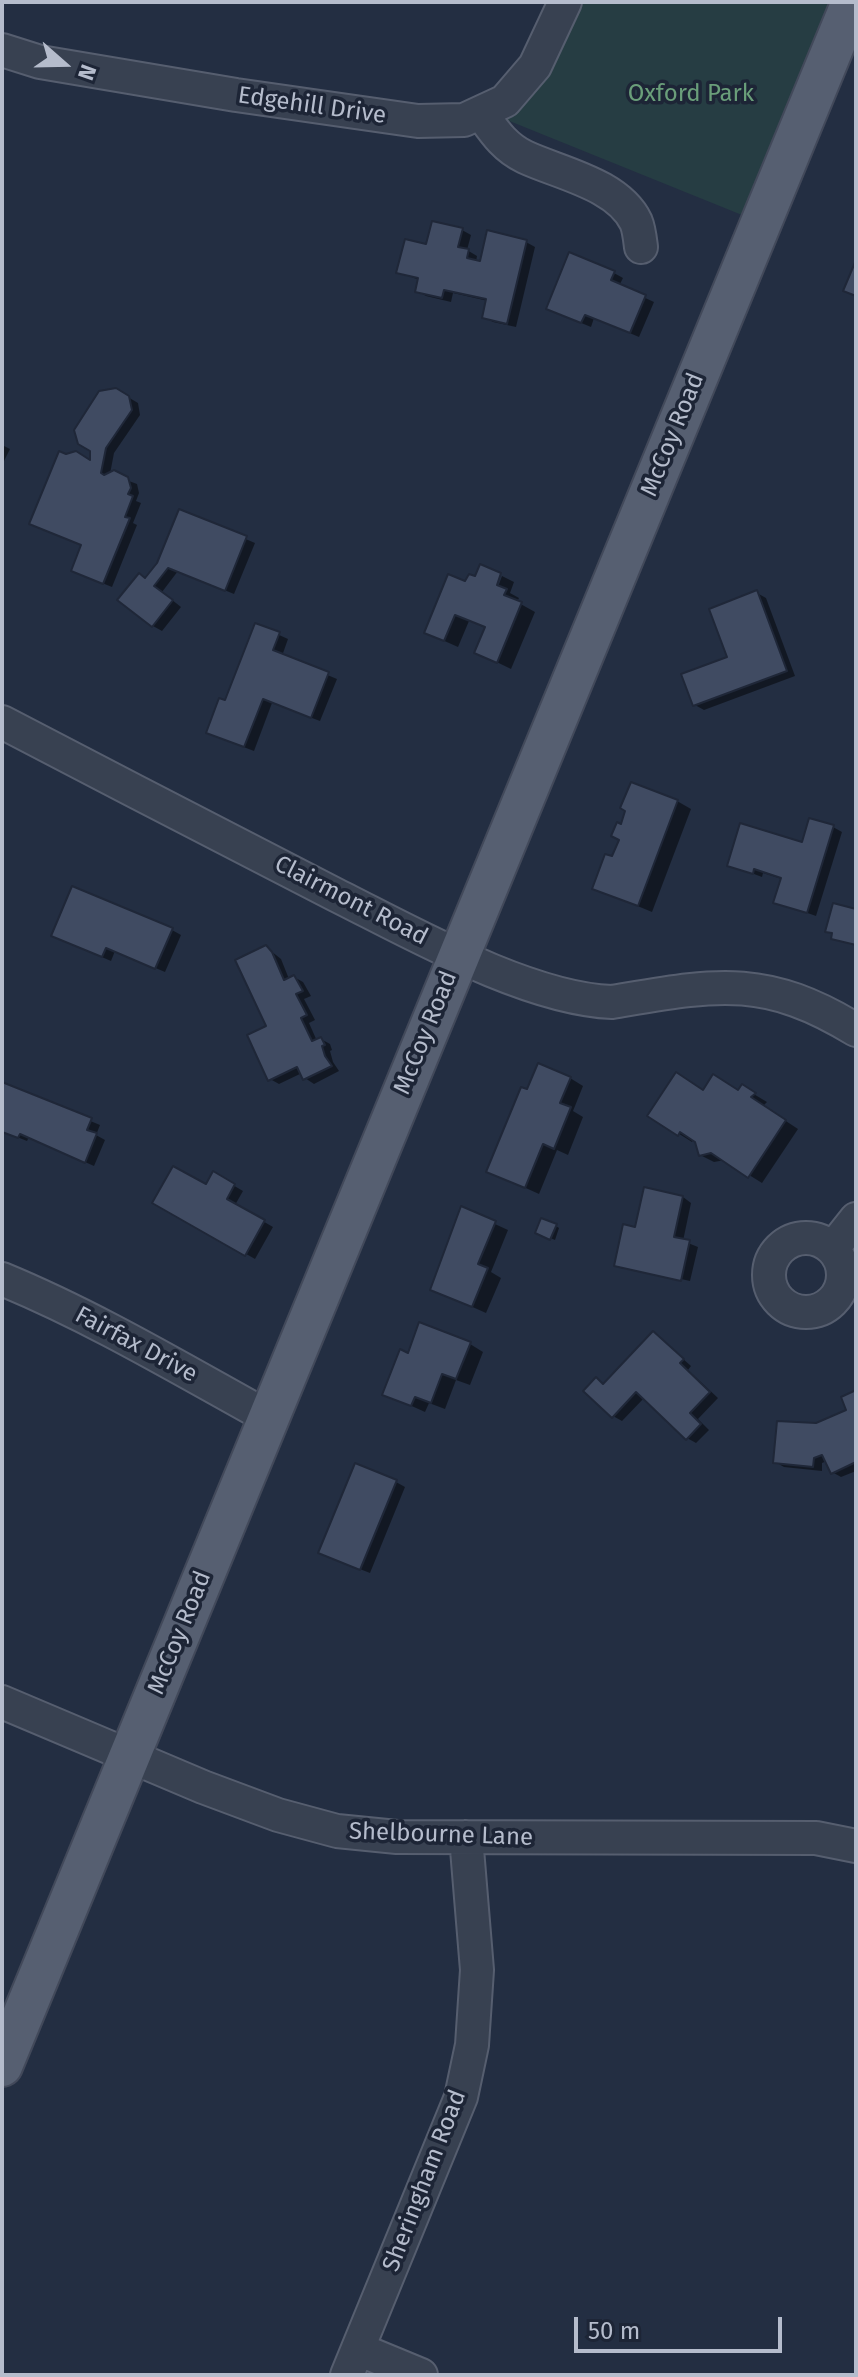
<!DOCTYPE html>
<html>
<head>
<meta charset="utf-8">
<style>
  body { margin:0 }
  #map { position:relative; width:858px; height:2377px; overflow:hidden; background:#232e42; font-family:"Fira Sans",sans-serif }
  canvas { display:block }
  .frame { position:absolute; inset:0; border:4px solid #b5bccc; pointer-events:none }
  .north { position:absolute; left:24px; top:24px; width:80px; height:80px; -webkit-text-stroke:6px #1d2536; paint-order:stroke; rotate:110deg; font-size:22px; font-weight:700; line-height:32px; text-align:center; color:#b5bccc }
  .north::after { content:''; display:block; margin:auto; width:28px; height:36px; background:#b5bccc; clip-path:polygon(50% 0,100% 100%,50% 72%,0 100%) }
  .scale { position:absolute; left:574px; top:2317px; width:208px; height:36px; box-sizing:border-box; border:4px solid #b5bccc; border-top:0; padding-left:10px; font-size:24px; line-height:28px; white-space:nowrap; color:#b5bccc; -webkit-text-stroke:6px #1d2536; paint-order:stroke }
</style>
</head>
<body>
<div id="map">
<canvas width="858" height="2377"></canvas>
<div class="frame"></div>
<div class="north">N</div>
<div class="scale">50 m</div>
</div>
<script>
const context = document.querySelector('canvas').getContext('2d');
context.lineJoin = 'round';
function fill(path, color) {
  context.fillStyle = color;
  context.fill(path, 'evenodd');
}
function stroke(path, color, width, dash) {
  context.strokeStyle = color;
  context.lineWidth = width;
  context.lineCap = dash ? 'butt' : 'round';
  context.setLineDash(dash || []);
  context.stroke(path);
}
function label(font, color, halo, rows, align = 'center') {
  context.font = font + ' "Fira Sans",sans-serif';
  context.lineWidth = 7;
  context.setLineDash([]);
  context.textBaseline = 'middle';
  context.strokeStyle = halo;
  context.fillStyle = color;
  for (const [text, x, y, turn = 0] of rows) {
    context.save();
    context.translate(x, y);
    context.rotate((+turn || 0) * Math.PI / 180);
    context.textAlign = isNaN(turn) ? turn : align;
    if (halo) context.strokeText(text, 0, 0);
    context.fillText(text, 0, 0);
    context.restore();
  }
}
fill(new Path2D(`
  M576,2H831L742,215L502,118Z`), '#263d43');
fill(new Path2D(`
  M462,230L471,235L467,250L477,256L476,262L481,263L526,242L535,247L516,327L493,322L484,317L488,301L453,293L451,302L426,296L417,291L419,280L399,272L428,247Z
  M614,273L623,278L619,286L654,302L639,337L594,318L591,327L557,313Z
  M116,390L138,403L140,415L114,453L110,474L137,484L139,493L136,501L141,503L133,523L137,525L112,587L82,575L92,463Z
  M2,445L10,449L2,465Z
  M180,511L255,543L234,594L178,571L162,592L181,607L162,631L153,626L147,580L159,564Z
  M502,576L514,582L510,593L519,598L517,602L535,612L511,669L476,652L486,628L469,621L458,647L440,639L449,577L495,595Z
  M757,593L766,598L795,676L704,710L695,705L729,658Z
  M257,625L288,639L282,656L337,679L320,721L272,703L254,751L217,737L226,703Z
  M677,801L691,809L652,912L594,888L613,859L621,840L622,827Z
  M833,827L842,832L816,916L776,902L782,879L763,873L762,877L730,865L803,845Z
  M172,930L181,935L165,972L115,951L111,961L62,940Z
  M266,947L281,959L289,979L294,977L303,982L311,996L304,999L315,1020L309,1023L317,1041L321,1039L330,1044L332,1050L330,1051L333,1062L339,1071L314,1084L305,1078L302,1073L279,1084L270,1079Z
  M570,1078L583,1086L573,1111L583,1117L568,1155L557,1150L539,1194L488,1171L529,1092Z
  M2,1084L100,1125L96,1135L105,1140L94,1166L29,1137L27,1141L2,1131Z
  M742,1087L767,1102L763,1106L798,1129L762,1183L725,1160L714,1162L700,1155L694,1139L692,1142L649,1115L704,1092H739Z
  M214,1174L243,1191L235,1205L273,1227L255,1259L155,1202L206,1187Z
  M683,1197L691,1203L683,1241L698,1247L690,1281L623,1266V1269L616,1265Z
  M462,1209L508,1230L491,1272L501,1278L486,1313L432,1289Z
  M556,1226L559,1228L555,1240L541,1234Z
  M654,1333L691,1366L688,1370L718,1398L698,1419L709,1430L696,1443L687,1438L645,1397L622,1421L613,1416L596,1380L605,1385Z
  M470,1344L483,1352L470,1385L456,1380L445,1409L429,1403L425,1412L385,1394L409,1355Z
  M856,1392V1471L841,1477L832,1472L827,1461L822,1463V1471L784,1467L775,1462L816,1426L849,1411Z
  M396,1482L405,1487L370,1573L329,1557Z`), '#0007');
const building = new Path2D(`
  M432,221L463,228L458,247L469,249L467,258L480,261L487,230L527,240L507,324L482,318L486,299L444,290L442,298L415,292L418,278L396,273L405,239L426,244Z
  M569,252L615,271L611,280L646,295L630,333L585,315L581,323L546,309Z
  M856,260V296L843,291Z
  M116,388L129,396L132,410L106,448L101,473L104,475L114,470L128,477L131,488L128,494L133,496L125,517L130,518L103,584L71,571L81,545L29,524L59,451L66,454L76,451L90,460V451L78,444L74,430L99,391Z
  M179,509L247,536L225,591L168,568L154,586L173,600L152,627L117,600L139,573L145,578L157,563Z
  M480,564L501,573L497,585L507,589L504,595L522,602L497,663L474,653L485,627L455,615L444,641L424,633L448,574L465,581L469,574L475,576Z
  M757,590L787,671L693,706L681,674L727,657L709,609Z
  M255,623L280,632L273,650L329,672L311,718L263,699L244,747L206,733L219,698L225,700Z
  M631,782L678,800L638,906L592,889L605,854L612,856L619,840L611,836L617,822L621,824L625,811L620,808Z
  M809,818L834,825L807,913L773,903L781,878L754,869L753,874L727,866L740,823L802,842Z
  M72,886L173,928L155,969L106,948L102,957L51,936Z
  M833,903L856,909V945L831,939L832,933L825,932Z
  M266,945L272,952L284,980L294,975L303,991L296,994L307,1015L301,1018L312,1041L321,1037L325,1045L322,1046L325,1056L332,1066L303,1080L297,1067L268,1081L247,1035L266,1026L235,960Z
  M538,1063L571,1077L560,1103L571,1107L554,1149L543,1144L525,1188L486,1172L521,1087L527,1089Z
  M676,1072L703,1090L713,1074L738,1090L742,1084L756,1093L751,1097L786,1120L748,1178L711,1153L699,1156L695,1142L680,1132L678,1136L647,1116Z
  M2,1082L92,1118L87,1130L97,1133L85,1163L20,1134L18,1138L2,1132Z
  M173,1166L206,1184L213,1171L235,1184L227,1199L265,1220L245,1256L152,1203Z
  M644,1187L683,1196L674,1237L690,1240L681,1281L614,1266L623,1224L635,1227Z
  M461,1206L496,1221L478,1264L488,1268L472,1307L430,1290Z
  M541,1218L557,1224L550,1240L535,1233Z
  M419,1322L471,1342L456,1379L442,1374L431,1403L415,1397L411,1406L382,1395L400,1349L408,1353Z
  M653,1331L684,1359L680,1363L710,1392L690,1413L701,1424L686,1440L636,1392L612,1418L583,1391L596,1377L603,1384Z
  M856,1390V1462L831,1474L822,1455L814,1458L813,1467L773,1463L777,1421L816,1423L846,1410L841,1397Z
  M355,1463L397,1480L360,1570L318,1553Z`);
fill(building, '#404b62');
stroke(building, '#1f2738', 2);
const minor = new Path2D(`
  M2,50L40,62L236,95L418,121L464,120L505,101L535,66L565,2
  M481,113C494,131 504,147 525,157C559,173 618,184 636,222C639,229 640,239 641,247
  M2,722C113,780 225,838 336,895C412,933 528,999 612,1002C714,985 763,973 856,1030
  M769 1275a37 37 0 1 1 74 0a37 37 0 1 1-74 0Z
  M833,1248L856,1219
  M2,1279C94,1317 181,1369 268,1417
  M2,1702L203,1787L278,1815L337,1831L397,1837L816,1838L856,1846
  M358,2349L421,2375
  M347,2375L461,2097L472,2045L477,1970L466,1837`);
const major = new Path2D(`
  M2,2066L852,2`);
stroke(minor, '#565e6f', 36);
stroke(major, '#42495a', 44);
stroke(minor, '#384151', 32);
stroke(major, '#565f71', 40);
label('24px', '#6a9e7a', '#1d2536', [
  ["Oxford Park",691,94]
]);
label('24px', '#b5bccc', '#1d2536', [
  ["Edgehill Drive",312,106,8],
  ["McCoy Road",673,435,-68],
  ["Clairmont Road",351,901,27],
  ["McCoy Road",426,1033,-68],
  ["Fairfax Drive",136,1345,28],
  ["McCoy Road",180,1633,-68],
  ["Shelbourne Lane",441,1835,2],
  ["Sheringham Road",425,2181,-69]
]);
</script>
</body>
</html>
